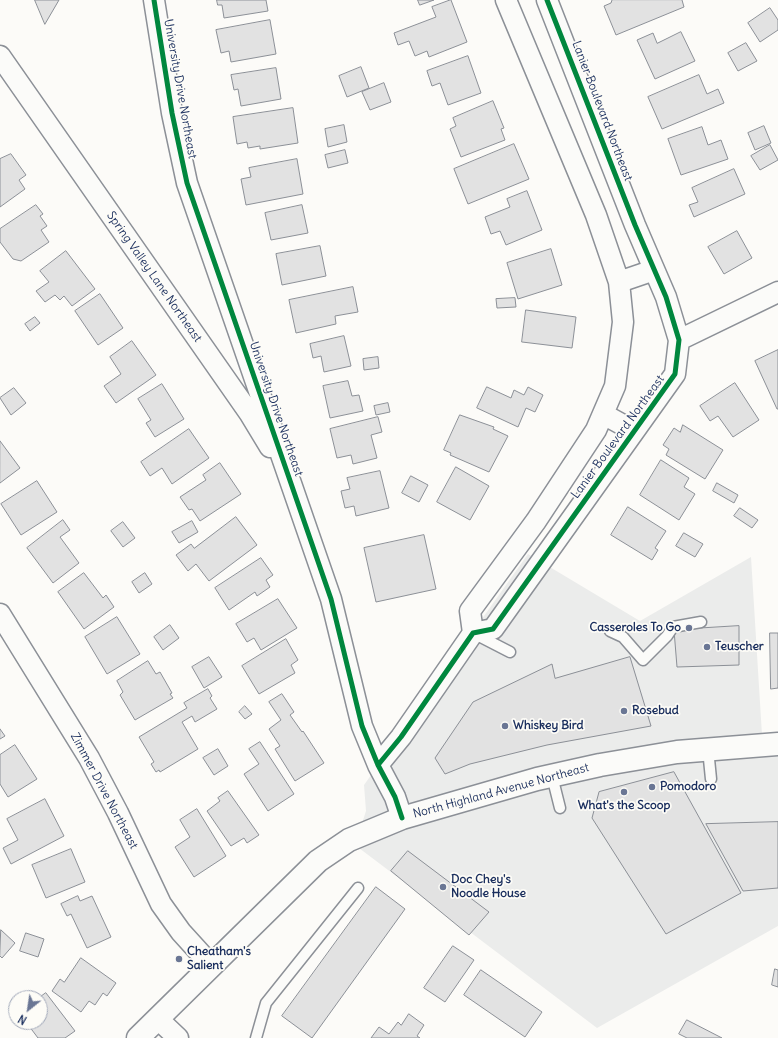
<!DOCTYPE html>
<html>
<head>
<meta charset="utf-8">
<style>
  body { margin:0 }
  #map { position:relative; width:778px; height:1038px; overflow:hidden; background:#fcfbf8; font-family:Delius,sans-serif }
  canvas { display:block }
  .north { position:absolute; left:8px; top:990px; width:40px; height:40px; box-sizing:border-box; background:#fdfcf7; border:1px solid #a3aaba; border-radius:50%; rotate:210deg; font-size:11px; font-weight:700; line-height:16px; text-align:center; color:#1b2f5e }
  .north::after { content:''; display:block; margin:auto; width:14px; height:18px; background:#6a7694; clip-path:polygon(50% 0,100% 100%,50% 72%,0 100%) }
</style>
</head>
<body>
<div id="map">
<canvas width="778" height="1038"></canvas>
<div class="north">N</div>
</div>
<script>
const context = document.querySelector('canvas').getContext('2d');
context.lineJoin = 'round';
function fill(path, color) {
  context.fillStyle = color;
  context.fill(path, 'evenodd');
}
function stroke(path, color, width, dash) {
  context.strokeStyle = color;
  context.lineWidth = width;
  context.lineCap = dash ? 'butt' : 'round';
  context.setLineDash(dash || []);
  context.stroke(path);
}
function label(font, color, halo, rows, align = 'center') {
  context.font = font + ' Delius,sans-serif';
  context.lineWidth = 3.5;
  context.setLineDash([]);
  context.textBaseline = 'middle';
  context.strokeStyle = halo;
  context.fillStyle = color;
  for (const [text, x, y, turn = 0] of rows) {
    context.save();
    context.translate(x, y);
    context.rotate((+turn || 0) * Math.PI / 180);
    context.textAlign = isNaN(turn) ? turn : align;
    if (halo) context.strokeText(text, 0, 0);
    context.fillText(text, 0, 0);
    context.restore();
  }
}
fill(new Path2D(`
  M528,554L640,621L751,557L762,735L778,736V926L597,1028L355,845L366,811L364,785Z`), '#ebeceb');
const building = new Path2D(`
  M35,0H59L45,24Z
  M217,0H266L268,11L224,18L222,5H218Z
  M418,0H434L420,5Z
  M451,0L467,42L429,57L427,51L415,56L409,41L398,45L394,33L436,17L432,7Z
  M682,0L684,7L616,35L604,6L611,3L612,0Z
  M770,8L778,20V30L760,42L748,23Z
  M270,20L276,54L231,62L229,51L221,53L216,30Z
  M681,32L695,61L655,79L637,40L653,33L657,43Z
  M746,43L757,61L738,71L728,53Z
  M468,56L481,93L448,105L440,83L432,86L427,71Z
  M361,67L369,88L347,97L339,76Z
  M276,68L281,99L241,106L238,89L234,90L231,75Z
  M699,75L707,94L718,89L724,103L662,129L648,97Z
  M384,83L391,102L370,110L362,92Z
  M493,101L504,128L501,129L505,140L461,157L450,129L456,126L453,118Z
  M293,108L298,143L260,149V146L248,148L247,142L237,144L233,117Z
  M344,125L347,142L328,147L325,129Z
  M764,126L771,143L755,150L748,133Z
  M702,127L708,145L721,140L728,159L681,175L668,139Z
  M514,144L529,179L468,204L454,169Z
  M770,145L778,160L760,170L751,156Z
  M345,150L348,163L328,168L325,155Z
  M11,154L26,175L19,180L25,189L0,207V159Z
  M297,159L303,194L246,205L241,179L251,177L249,168Z
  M734,169L745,194L694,217L689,205L698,202L692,188Z
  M527,191L542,230L506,245L500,231L491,234L485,217L510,207L507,199Z
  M36,205L43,214L40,216L47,226L41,230L49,242L21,261L13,259L0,242V229Z
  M302,205L308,233L271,240L265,213Z
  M737,231L752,258L724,274L708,247Z
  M320,246L326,276L282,285L276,254Z
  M551,249L562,285L518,299L507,263Z
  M66,251L95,289L72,306L64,296L60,300L55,295L45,302L36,291L49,282L40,271Z
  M353,287L358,312L335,316L336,324L296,333L289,300Z
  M100,294L123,328L98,345L75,311Z
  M515,298L516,307L497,308L496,299Z
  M526,310L576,317L572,348L522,342Z
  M35,317L40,323L30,331L25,324Z
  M344,336L351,366L324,372L321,356L313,358L310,344Z
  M132,341L156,375L116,403L104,386L121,374L110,357Z
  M778,350V409H777L755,361Z
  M378,357L379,368L364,370L363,359Z
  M348,381L352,396L359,395L363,411L330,418L323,386Z
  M735,383L759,420L733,437L718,416L710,421L700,406Z
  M162,384L184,419L155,437L146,423L151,420L138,399Z
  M487,387L511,398L514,390L524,395L528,387L543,395L535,412L526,408L518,427L477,408Z
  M14,388L26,403L11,415L0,398Z
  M388,403L390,412L376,415L374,406Z
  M460,415L494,427L493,429L508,436L489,472L450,455L451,453L444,450Z
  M378,417L382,432L371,435L377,458L353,464L351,455L337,458L330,429Z
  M683,425L723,450L705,479L666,455L669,449L663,445L674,428L680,432Z
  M189,429L209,458L172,484L162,468L150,476L141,462Z
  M0,441L20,468L0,483Z
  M661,460L689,478L684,487L695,494L679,520L640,495Z
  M220,463L241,494L200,521L192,509L189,510L180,497L206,480L203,475Z
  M456,467L489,486L470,520L437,502Z
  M380,471L389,508L356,516L354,506L345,508L341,491L350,489L347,478Z
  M411,476L428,485L419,502L402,493Z
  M37,481L57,512L21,535L1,504Z
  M717,483L738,495L734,503L713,491Z
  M628,507L666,531L655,548L658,550L652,560L611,535Z
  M740,508L758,520L752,528L734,516Z
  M236,517L257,545L209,581L196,564L188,571L176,555L191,544L194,548Z
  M63,520L70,530L60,537L79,563L53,583L27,548Z
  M192,521L198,532L179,543L172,532Z
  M123,522L135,538L123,547L111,531Z
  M684,533L703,544L695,557L676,546Z
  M424,535L436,589L376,602L364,548Z
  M261,558L273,575L266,580L270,587L257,596L255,592L229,610L215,588Z
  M84,573L103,598L106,595L114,607L84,629L58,592Z
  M145,573L152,584L139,593L132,582Z
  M278,599L297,628L261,650L254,638L247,642L236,624Z
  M117,617L140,654L107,674L85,637Z
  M170,625L179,638L163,650L154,637Z
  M739,626V665L677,667L674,630Z
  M770,633H778V688L771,689Z
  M286,639L298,660L291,665L295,673L259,694L242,666Z
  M209,657L222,677L204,688L192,667Z
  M630,657L651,726L547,745L470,764L445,774L435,758L473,702L552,664L555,678Z
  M148,661L156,674L160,672L172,693L170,694L173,698L135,720L120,695L123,692L117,681Z
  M208,689L212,696L210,698L217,709L195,722L192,716L182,722L198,749L160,772L159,770L156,772L151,764L154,762L139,737L187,708L184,703Z
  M282,694L294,712L290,715L302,732L303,731L324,763L295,781L275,749L280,746L269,729L281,720L269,702Z
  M245,706L252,714L245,719L239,712Z
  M0,729L5,736L0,739Z
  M260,742L294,794L268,811L244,774L259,764L249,749Z
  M15,745L37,779L8,797L0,784V755Z
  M218,749L228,766L214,775L203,758Z
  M674,772L741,893L666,934L592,818L599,792Z
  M228,791L259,835L247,843L244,838L231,846L207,811L220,801L218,798Z
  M45,799L64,836L11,864L3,848L18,840L7,819Z
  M197,809L226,856L194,877L175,847L190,837L180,820Z
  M778,822V888L743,891L706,824Z
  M71,849L85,882L46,898L32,865Z
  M408,851L489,912L469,935L391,871Z
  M376,887L405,909L312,1038L282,1016Z
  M78,896L80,901L92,896L111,937L87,948L71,914L67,916L61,904Z
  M1,930L15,943L2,958L0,956Z
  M26,933L44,939L38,957L20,951Z
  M453,946L474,960L445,1002L424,988Z
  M81,958L116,983L107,996L103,993L95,1005L89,1001L81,1012L52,991L60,979L64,982Z
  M775,969L778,970V987L772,985Z
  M481,970L542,1012L525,1037L464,995Z
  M46,993L75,1031L65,1038H38L26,1022H40L39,998Z
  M409,1014L424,1025L417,1036L420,1038H371L379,1027L389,1034L398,1022L401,1025Z
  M687,1020L722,1038H687L679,1034Z`);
fill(building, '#e2e2e2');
stroke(building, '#8c9097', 1);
const lane = new Path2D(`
  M610,631L623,637L643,660L667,636L673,627L701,622
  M475,634L510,652
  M708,749L711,779
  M552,776L560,808
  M256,1038L266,1003L358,888`);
const street = new Path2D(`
  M154,0L172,113L187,183L331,599L362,726L378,765L395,797L402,818
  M0,56L250,414L270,447
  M619,282L654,270
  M679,340L778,292
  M603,414L634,431
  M0,614L89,758L118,813L161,904L181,932L211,965
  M473,633L470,611L536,521L596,430L615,386L623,322L619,282L596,215L506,0
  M378,765L401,737L473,633L493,629L675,374L679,340L666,297L635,225L547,0
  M158,1019L178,1038`);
const secondary = new Path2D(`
  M138,1038L318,861L349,840L402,818L537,779L600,765L677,752L778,744`);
stroke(lane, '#8c9097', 13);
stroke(street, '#8c9097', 23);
stroke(secondary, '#8c9097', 25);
stroke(lane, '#fbfbf9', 10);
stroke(street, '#fbfbf9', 20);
stroke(secondary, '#fbfbf9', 22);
stroke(new Path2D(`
  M154,0L172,113L187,183L331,599L362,726L378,765L395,797L402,818
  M378,765L401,737L473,633L493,629L675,374L679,340L666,297L635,225L547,0`), '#00873e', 5);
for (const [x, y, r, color] of [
  [689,628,4,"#6a7694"],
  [707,647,4,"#6a7694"],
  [624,711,4,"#6a7694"],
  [505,726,4,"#6a7694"],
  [652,787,4,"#6a7694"],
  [624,792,4,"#6a7694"],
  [443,887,4,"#6a7694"],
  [179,959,4,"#6a7694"]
]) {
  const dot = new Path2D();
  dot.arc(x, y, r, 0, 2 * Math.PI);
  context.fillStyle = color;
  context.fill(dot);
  stroke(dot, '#fdfcf7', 1.5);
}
label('12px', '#1b2f5e', '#fdfcf7', [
  ["University Drive Northeast",180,89,80],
  ["Lanier Boulevard Northeast",602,111,69],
  ["Spring Valley Lane Northeast",154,277,55],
  ["University Drive Northeast",276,409,71],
  ["Lanier Boulevard Northeast",618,437,-54],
  ["Zimmer Drive Northeast",104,791,62],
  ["North Highland Avenue Northeast",501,791,-15]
]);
label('bold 12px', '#1b2f5e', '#fdfcf7', [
  ["Casseroles To Go",681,628,"right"],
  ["Teuscher",715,647],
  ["Rosebud",632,711],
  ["Whiskey Bird",513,726],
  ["Pomodoro",660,787],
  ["What's the Scoop",624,806,"center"],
  ["Doc Chey's",451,880],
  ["Noodle House",451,894],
  ["Cheatham's",187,952],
  ["Salient",187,966]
], 'left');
</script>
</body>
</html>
